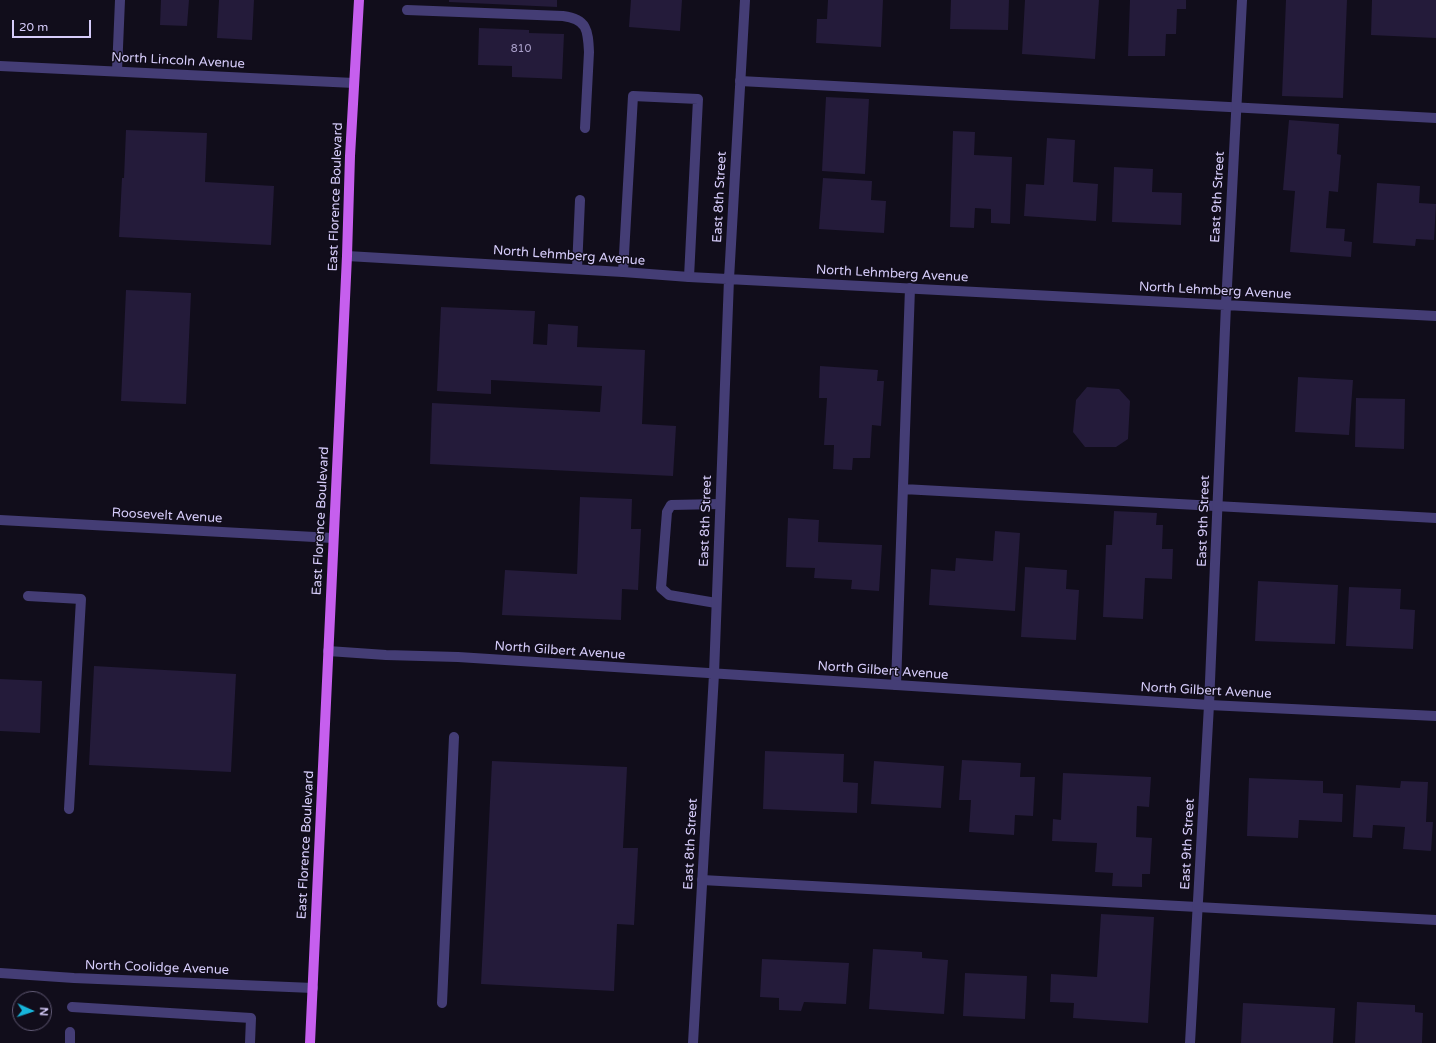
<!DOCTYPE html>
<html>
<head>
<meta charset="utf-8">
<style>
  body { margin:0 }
  #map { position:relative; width:1436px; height:1043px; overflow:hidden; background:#110d1b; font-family:"Varela Round",sans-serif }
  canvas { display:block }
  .north { position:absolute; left:12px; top:991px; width:40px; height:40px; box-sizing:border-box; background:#110d1b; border:1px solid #605974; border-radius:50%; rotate:93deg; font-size:11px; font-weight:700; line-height:16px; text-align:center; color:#d6ccfa }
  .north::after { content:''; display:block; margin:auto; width:14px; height:18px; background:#17b5db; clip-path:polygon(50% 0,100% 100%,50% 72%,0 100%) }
  .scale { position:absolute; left:12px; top:20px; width:79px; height:18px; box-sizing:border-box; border:2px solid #d6ccfa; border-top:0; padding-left:5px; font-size:12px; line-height:14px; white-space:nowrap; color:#d6ccfa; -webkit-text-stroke:3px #110d1b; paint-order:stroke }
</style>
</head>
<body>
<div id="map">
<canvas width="1436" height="1043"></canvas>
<div class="north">N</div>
<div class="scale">20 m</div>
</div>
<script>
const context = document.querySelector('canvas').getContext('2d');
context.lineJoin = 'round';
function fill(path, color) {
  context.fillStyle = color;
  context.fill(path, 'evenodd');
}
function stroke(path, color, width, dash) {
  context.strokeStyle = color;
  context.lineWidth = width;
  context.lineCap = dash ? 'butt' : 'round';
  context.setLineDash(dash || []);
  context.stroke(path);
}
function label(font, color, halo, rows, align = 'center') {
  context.font = font + ' "Varela Round",sans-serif';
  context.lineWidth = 3;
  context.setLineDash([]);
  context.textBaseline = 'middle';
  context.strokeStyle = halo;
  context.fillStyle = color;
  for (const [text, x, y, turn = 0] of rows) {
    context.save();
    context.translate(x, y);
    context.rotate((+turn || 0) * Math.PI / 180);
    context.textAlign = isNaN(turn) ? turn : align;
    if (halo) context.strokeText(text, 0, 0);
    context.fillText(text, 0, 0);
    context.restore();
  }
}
fill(new Path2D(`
  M161,0H189L187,26L160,25Z
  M219,0H254L252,40L217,38Z
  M449,0H557V7L449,2Z
  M631,0H682L680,31L629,27Z
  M828,0H883L881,47L816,43L817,19H827Z
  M951,0H1009L1008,30L950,29Z
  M1025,0H1099L1095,59L1022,54Z
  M1130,0H1186V9H1177L1176,34H1166L1165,56H1128Z
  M1286,0H1347L1343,98L1282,96Z
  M1372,0H1436V38L1371,35Z
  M479,28L529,30V33L564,34L562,79L512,77V66L478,65Z
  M826,97L869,99L865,174L822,171Z
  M1289,120L1339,124L1337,154L1341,155L1338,192L1329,191L1326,228L1345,229L1344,241L1352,242L1351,257L1290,252L1295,191L1283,190Z
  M126,130L207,133L205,182L274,186L271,245L119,237L122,178H124Z
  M953,131L975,132L974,155L1012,157L1010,224L991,223V209L975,208L974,228L950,227Z
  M1047,138L1075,140L1073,182L1098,184L1096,221L1024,216L1026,184L1044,185Z
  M1114,167L1153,169L1152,192L1182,193L1181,225L1112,222Z
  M823,178L872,181L871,200L886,201L884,233L819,229Z
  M1377,183L1420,186L1419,203L1436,204L1434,240L1416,239L1415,246L1373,243Z
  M126,290L191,293L186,404L121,401Z
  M441,307L535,311L533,344L547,345L548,324L578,326L577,347L645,350L642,424L676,426L673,476L430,464L432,403L600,412L602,386L491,380V394L437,391Z
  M820,366L878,370L877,381H884L881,426L872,425L870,458H853L852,470L833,469L834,445H824L827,398H819Z
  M1298,377L1353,380L1349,435L1295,432Z
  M1087,387L1119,389L1130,401L1128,439L1116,447H1085L1073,432L1076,400Z
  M1356,398L1405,399L1404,449L1355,447Z
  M580,497L632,499L631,529H641L638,590L622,589L621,620L502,615L505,570L577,574Z
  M1114,511L1157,513L1156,525H1163L1162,549H1173L1172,579L1145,578L1143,619L1103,617L1106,545H1112Z
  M788,518L819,520L818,542L882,545L879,591L851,589L852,580L814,578L815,568L786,567Z
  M995,531L1020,533L1015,611L929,605L931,569L955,571L956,558L993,561Z
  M1025,567L1067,570L1066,589L1079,590L1076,640L1021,637Z
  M1258,581L1338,585L1335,644L1255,641Z
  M1349,587L1401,589L1400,609L1415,610L1413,649L1346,646Z
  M94,666L236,674L231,772L89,765Z
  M0,679L42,681L40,733L0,731Z
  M765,751L844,754L843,782L858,783L857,813L763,809Z
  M962,760L1021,763L1020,777H1035L1033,816L1015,815L1014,835L969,832L971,800H959Z
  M492,761L627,767L623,848H638L634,925L617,924L614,991L481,984Z
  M874,761L944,766L941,808L871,804Z
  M1063,773L1151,777L1149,807L1137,806L1136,837L1152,838L1150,874H1142V887L1112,886L1113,873L1095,872L1097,843L1052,841L1053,819L1061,820Z
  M1249,778L1323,781V793L1343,794L1342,822L1299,820L1298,838L1247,836Z
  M1401,781L1428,782L1426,822H1433L1431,851L1403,849L1405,827L1373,825L1372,838L1353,837L1356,785L1400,788Z
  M1101,914L1154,917L1148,1023L1073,1018L1074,1003L1050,1002L1051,974L1097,977Z
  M873,949L922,952V958L948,960L944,1014L869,1009Z
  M762,959L849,963L846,1004L804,1002L801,1011L779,1010V998L760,997Z
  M965,973L1027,976L1025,1019L963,1016Z
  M1357,1002L1415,1005V1012L1423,1013L1422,1043H1355Z
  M1243,1003L1335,1008L1333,1043H1241Z`), '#241b3a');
stroke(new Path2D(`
  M407,10L563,16C587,19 588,30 589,52L585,128
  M117,71L120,0
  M740,81L1436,118
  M577,269L580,200
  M623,272L633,96L698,99L689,277
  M903,489L1436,518
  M28,596L81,599L69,809
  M716,603L669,595L661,588L667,512L671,505L720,504
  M896,685L910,288
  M702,880L1436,920
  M442,1003L454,737
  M72,1007L251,1018L250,1043
  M70,1043V1032`), '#443d75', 10);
stroke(new Path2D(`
  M0,66L354,83
  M347,256L623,272L689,277L1436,316
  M0,520L333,538
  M328,651L386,655L458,657L1209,705L1436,716
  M0,973L74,978L313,988
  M693,1043L714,674L729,279L745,0
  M1190,1043L1209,705L1226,305L1242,0`), '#443d75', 10);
stroke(new Path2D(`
  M310,1043L347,256L350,156L359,0`), '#c65fee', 10);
label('11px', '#aaa0ca', null, [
  ["810",521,49]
]);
label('13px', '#d6ccfa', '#110d1b', [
  ["North Lincoln Avenue",178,61,3],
  ["East Florence Boulevard",336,197,-88],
  ["East 8th Street",720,197,-87],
  ["East 9th Street",1218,197,-87],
  ["North Lehmberg Avenue",569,256,4],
  ["North Lehmberg Avenue",892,274,3],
  ["North Lehmberg Avenue",1215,291,3],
  ["Roosevelt Avenue",167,516,3],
  ["East Florence Boulevard",321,521,-87],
  ["East 8th Street",706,521,-88],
  ["East 9th Street",1204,521,-88],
  ["North Gilbert Avenue",560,651,4],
  ["North Gilbert Avenue",883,671,4],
  ["North Gilbert Avenue",1206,691,3],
  ["East 8th Street",691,844,-87],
  ["East 9th Street",1188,844,-87],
  ["East Florence Boulevard",306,845,-87],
  ["North Coolidge Avenue",157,968,2]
]);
</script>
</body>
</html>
